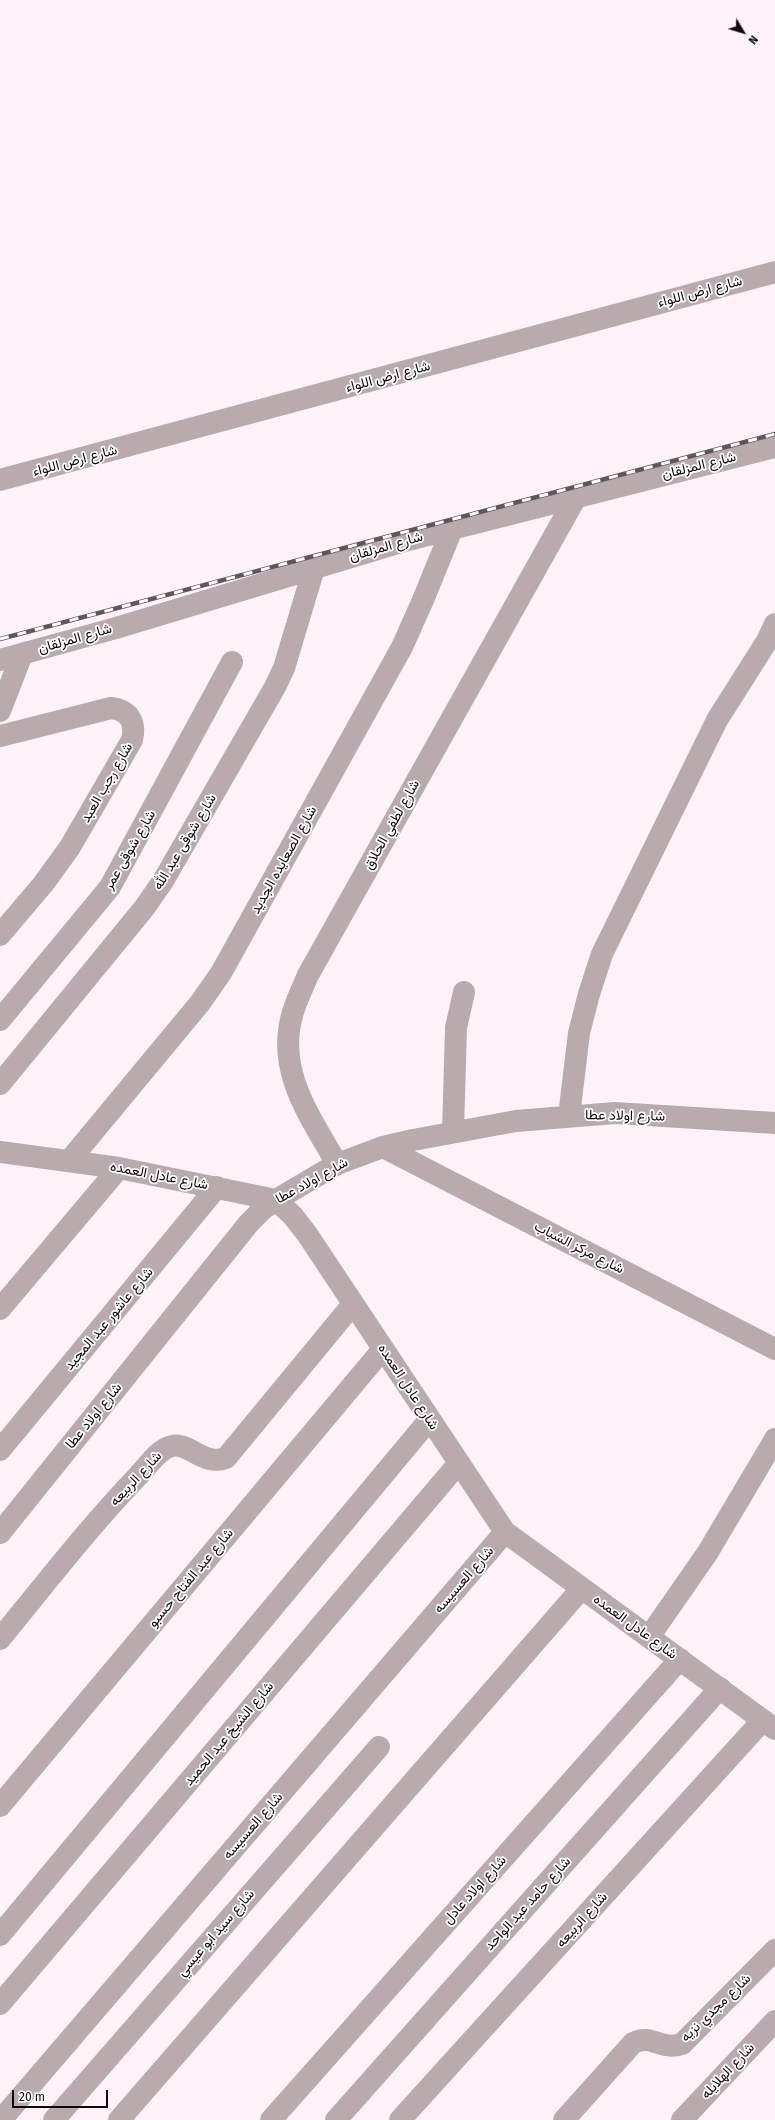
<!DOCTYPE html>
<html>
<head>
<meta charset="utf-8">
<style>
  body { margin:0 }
  #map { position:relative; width:775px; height:2120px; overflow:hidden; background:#fff3f9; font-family:"Fira Sans",sans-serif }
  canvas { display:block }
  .north { position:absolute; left:723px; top:12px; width:40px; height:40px; -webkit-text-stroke:3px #fff; paint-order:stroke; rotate:128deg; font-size:11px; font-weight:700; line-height:16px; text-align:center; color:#11080e }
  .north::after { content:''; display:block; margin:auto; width:14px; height:18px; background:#11080e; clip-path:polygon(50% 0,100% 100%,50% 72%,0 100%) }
  .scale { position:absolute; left:12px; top:2090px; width:96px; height:18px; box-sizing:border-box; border:2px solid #11080e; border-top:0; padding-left:5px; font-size:12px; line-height:14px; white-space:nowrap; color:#11080e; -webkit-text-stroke:3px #fff; paint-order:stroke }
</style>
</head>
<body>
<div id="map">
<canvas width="775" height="2120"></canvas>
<div class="north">N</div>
<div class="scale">20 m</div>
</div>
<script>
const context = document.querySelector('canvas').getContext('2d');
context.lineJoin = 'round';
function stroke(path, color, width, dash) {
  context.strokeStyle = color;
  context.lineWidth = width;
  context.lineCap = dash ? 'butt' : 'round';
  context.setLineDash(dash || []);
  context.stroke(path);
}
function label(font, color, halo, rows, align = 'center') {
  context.font = font + ' "Fira Sans",Vazirmatn,sans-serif';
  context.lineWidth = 3.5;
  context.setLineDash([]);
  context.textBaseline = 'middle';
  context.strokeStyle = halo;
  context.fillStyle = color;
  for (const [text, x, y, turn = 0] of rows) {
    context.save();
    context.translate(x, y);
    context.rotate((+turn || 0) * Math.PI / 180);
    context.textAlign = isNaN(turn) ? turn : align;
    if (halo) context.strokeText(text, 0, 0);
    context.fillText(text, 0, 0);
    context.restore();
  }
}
stroke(new Path2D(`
  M0,660L116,628L408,540L775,447
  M0,711L22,654
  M0,736L111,708C130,710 136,723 132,740L70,847L44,883L0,935
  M0,1020L110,887L232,662
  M0,1084L145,907L163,881L275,687L284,668L314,568
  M569,1116L579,1033L589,994L602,954L717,720L767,641L775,624
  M453,1132L456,1028L464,992
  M383,1147L775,1349
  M0,1152L119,1168L276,1200L293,1216L307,1234L505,1532L775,1729
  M69,1161L200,1003L221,973L402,647L423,600L452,529
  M337,1164C310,1116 275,1070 293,1012C297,999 303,987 308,975L576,497
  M0,1309L119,1168
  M0,1450L217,1187
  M0,1533L249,1223L263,1209L276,1200L337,1164L383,1147L413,1140L516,1121L615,1113L775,1123
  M649,1637L708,1552L775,1439
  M0,1639C45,1584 89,1527 138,1476C147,1467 157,1451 169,1447C187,1439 203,1467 226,1458L353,1304
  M0,1806L383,1349
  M0,1935L429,1420
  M0,2004L458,1464
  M1,2120L505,1532
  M54,2120L379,1747
  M119,2120L582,1588
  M271,2120L680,1659
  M336,2120L720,1688
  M400,2120L763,1720
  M564,2120L633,2043C652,2033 660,2051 682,2044L775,1950
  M682,2120L775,2021`), '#b9aaad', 22);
stroke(new Path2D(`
  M0,480L775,272`), '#b9aaad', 22);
const rail = new Path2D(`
  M0,639L775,434`);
stroke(rail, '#5f555b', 4.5);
stroke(rail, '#fff', 3, [9]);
label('14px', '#11080e', '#fff', [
  ["شارع ارض اللواء",700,292,-15],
  ["شارع ارض اللواء",388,377,-15],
  ["شارع ارض اللواء",75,461,-15],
  ["شارع المزلقان",699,466,-14],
  ["شارع المزلقان",386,547,-16],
  ["شارع المزلقان",75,639,-16],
  ["شارع رجب العبد",107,783,-60],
  ["شارع لطفي الحلاق",392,825,-61],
  ["شارع شوقى عبد الله",185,842,-59],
  ["شارع شوقى عمر",130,850,-60],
  ["شارع الصعايده الجديد",284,860,-61],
  ["شارع اولاد عطا",625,1116,1],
  ["شارع عادل العمده",159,1176,11],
  ["شارع اولاد عطا",312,1181,-29],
  ["شارع مركز الشباب",579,1248,27],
  ["شارع عاشور عبد المجيد",109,1319,-50],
  ["شارع عادل العمده",408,1387,57],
  ["شارع اولاد عطا",94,1416,-51],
  ["شارع الربيعه",136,1479,-47],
  ["شارع عبد الفتاح حسبو",191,1578,-50],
  ["شارع العسيسه",464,1580,-49],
  ["شارع عادل العمده",635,1627,36],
  ["شارع الشيخ عبد الحميد",229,1734,-50],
  ["شارع العسيسه",253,1826,-49],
  ["شارع اولاد عادل",475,1890,-48],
  ["شارع حامد عبد الواحد",528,1904,-48],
  ["شارع الربيعه",582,1920,-48],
  ["شارع سيد ابو عيسي",216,1933,-49],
  ["شارع مجدي نزيه",716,2008,-44],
  ["شارع الهلايله",728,2071,-47]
]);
</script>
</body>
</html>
